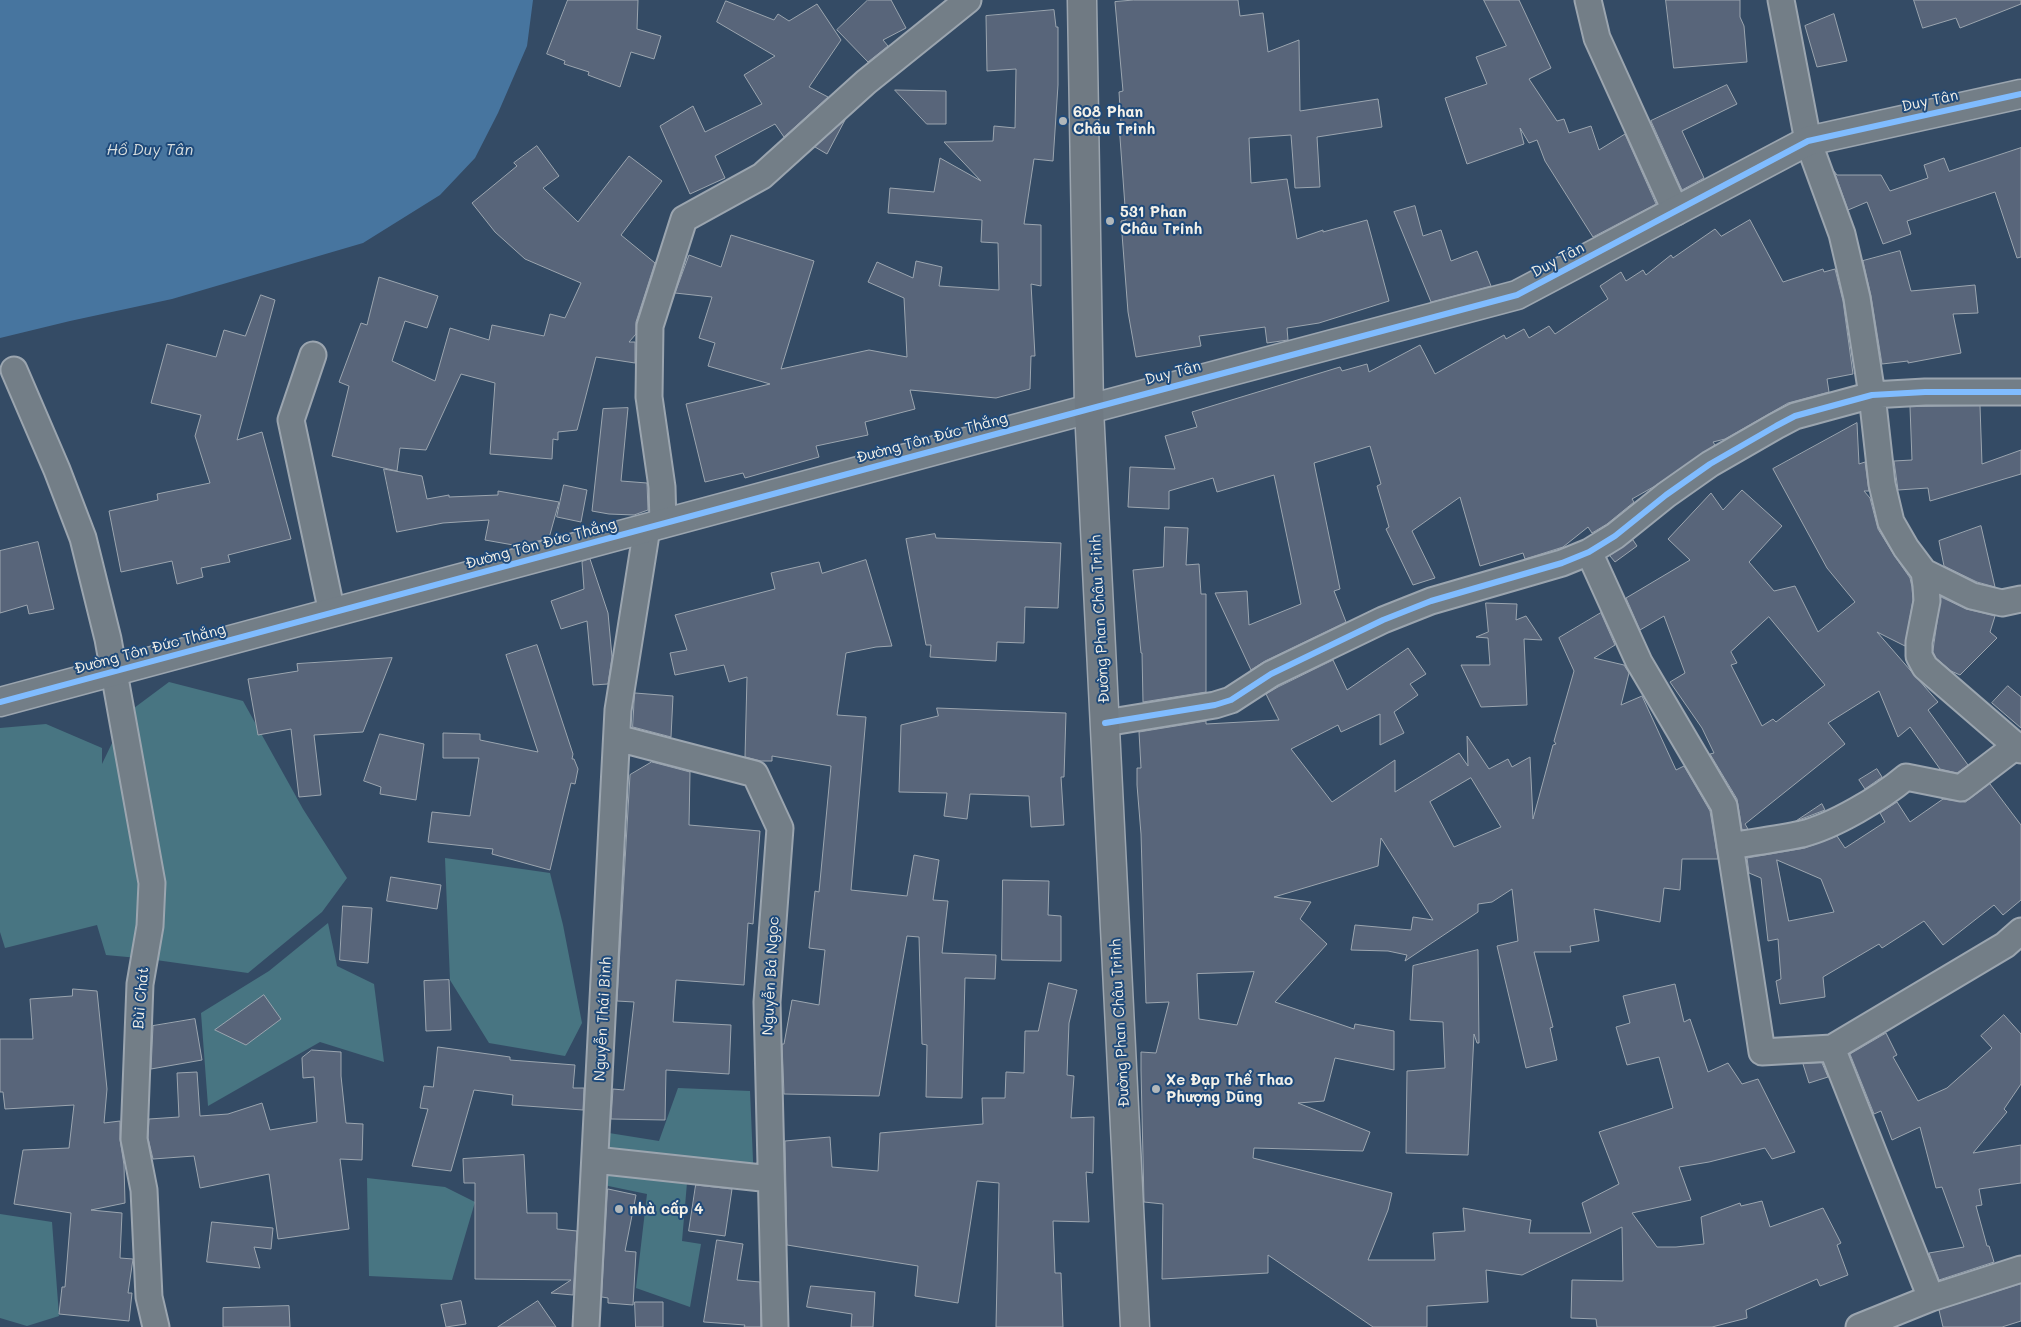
<!DOCTYPE html>
<html>
<head>
<meta charset="utf-8">
<style>
  body { margin:0 }
  canvas { display:block; background:#344b65 }
</style>
</head>
<body>
<canvas width="2021" height="1327"></canvas>
<script>
const context = document.querySelector('canvas').getContext('2d');
context.lineJoin = 'round';
function fill(path, color) {
  context.fillStyle = color;
  context.fill(path, 'evenodd');
}
function stroke(path, color, width, dash) {
  context.strokeStyle = color;
  context.lineWidth = width;
  context.lineCap = dash ? 'butt' : 'round';
  context.setLineDash(dash || []);
  context.stroke(path);
}
function label(font, color, halo, rows, align = 'center') {
  context.font = font + ' Mali,sans-serif';
  context.lineWidth = 4;
  context.setLineDash([]);
  context.textBaseline = 'middle';
  context.strokeStyle = halo;
  context.fillStyle = color;
  for (const [text, x, y, turn = 0] of rows) {
    context.save();
    context.translate(x, y);
    context.rotate((+turn || 0) * Math.PI / 180);
    context.textAlign = isNaN(turn) ? turn : align;
    if (halo) context.strokeText(text, 0, 0);
    context.fillText(text, 0, 0);
    context.restore();
  }
}
fill(new Path2D(`
  M169,682L243,701L303,809L347,878L322,912L248,973L149,959L106,955L97,925L5,948L0,932V728L46,724L102,748V764L126,714Z
  M445,858L550,873L563,925L582,1023L565,1056L489,1043L450,980Z
  M328,923L337,966L374,984L384,1062L320,1042L208,1106L201,1013L269,971Z
  M678,1088L750,1091L754,1184L688,1171L682,1241L701,1244L690,1307L636,1288L647,1194L594,1183L609,1133L659,1141Z
  M367,1178L445,1187L475,1202L452,1280L369,1276Z
  M0,1214L52,1222L59,1316L27,1326L0,1318Z`), '#487582');
fill(new Path2D(`
  M0,0H533L527,46L498,113L475,158L440,195L363,243L172,299L70,321L0,338Z`), '#47759f');
const building = new Path2D(`
  M568,0H638L637,29L661,36L654,59L631,52L620,87L588,75L589,72L564,64L565,61L547,54Z
  M868,0H891L906,28L883,40L888,46L868,62L837,30Z
  M1134,0H1238L1240,16L1263,13L1268,52L1299,40L1300,111L1378,99L1382,127L1317,137L1320,187L1295,188L1291,135L1249,138L1251,183L1287,179L1297,239L1323,230V232L1367,220L1389,301L1319,323L1287,328L1288,340L1267,343L1265,327L1199,336L1201,346L1136,357L1128,312L1121,221L1126,220L1119,124H1121L1119,92L1123,91L1115,2Z
  M1484,0H1519L1551,68L1529,79L1557,121L1564,119L1569,133L1591,126L1599,150L1625,134L1656,204L1593,237L1545,161L1537,140L1529,143L1520,128L1524,144L1467,164L1445,98L1487,84L1476,57L1506,46Z
  M1666,0H1740V17L1744,26L1747,62L1674,68Z
  M1914,0H2021V4L1960,28L1956,18L1923,28Z
  M726,1L774,20L778,14L789,21L817,4L841,40L809,87L828,97L784,137L775,124L715,156L725,178L690,194L660,126L693,106L705,132L762,104L744,75L775,56L717,22Z
  M1054,10L1056,27H1058V85L1053,161L1034,159L1024,224L1041,225V286L1031,284L1035,356H1031L1030,389L996,398L910,390L915,409L865,422L868,435L816,446L819,457L745,478L743,473L705,482L686,404L770,384L708,366L715,343L699,338L712,297L675,293L689,255L721,267L731,235L814,261L781,369L869,350L907,357L904,298L868,282L877,262L913,278L916,261L942,267L939,286L999,290L998,243L981,242L982,220L888,213L890,188L934,192L940,158L981,181L944,142L993,141L994,126L1015,128L1016,69L987,71L986,16Z
  M1834,14L1847,61L1817,67L1805,26Z
  M1727,85L1737,104L1682,131L1704,178L1682,190L1651,121Z
  M895,90L946,91V124H927Z
  M845,120L827,154L815,147Z
  M537,146L559,176L543,188L578,222L629,156L662,181L621,235L655,263L636,322V334L629,342H635V363L596,357L577,430L558,432V440L553,439L552,459L490,454L495,383L461,374L426,450L400,448L397,471L332,456L349,386L339,382L361,323L367,325L379,277L438,296L427,328L405,321L392,361L435,381L450,328L489,340L492,325L544,336L550,314L565,318L581,283L525,259L495,232L472,203L517,166L514,163Z
  M2021,148V257L2017,258L1995,192L1907,221L1911,234L1883,244L1867,202L1848,210L1834,171L1837,175H1881L1890,191L1928,178L1924,165L1944,158L1949,171Z
  M1415,206L1423,236L1441,230L1451,261L1477,251L1491,286L1431,302L1394,212Z
  M1750,220L1783,282L1823,269L1824,272L1835,269L1843,301L1853,374L1827,379L1829,392L1788,403L1725,439L1713,442L1715,445L1655,486L1632,499L1634,502L1607,524L1592,533L1588,527L1563,547L1525,559L1523,553L1480,566L1460,497L1412,531L1435,578L1413,585L1386,529L1389,527L1377,486L1381,484L1370,446L1314,463L1340,589L1334,591L1346,622L1265,661L1251,670L1215,593L1247,591L1249,625L1301,604L1274,475L1217,492L1213,478L1169,491V509L1128,507L1130,467L1175,469L1165,436L1197,427L1192,412L1340,367L1342,371L1367,364L1369,372L1420,345L1435,374L1504,335L1506,339L1524,329L1529,338L1549,326L1555,334L1608,299L1600,286L1621,272L1626,281L1643,270L1646,275L1671,255L1673,258L1715,229L1721,236Z
  M1900,251L1911,291L1975,285L1978,313L1953,314L1961,353L1908,363V361L1882,364L1871,296L1863,261Z
  M261,295L275,300L237,440L262,432L291,539L228,555L230,562L201,568L203,577L177,584L172,561L121,572L109,511L158,500L157,494L210,483L195,436L201,415L151,403L167,344L216,357L224,330L245,336Z
  M1980,406L1982,464L2021,450V474L1930,501L1928,488L1898,490L1894,461L1912,460L1910,407Z
  M628,408L621,481L647,483L648,510L634,515L609,514L592,511L603,409Z
  M1857,423L1859,464L1865,462L1869,491H1864L1870,498L1878,529L1894,555L1910,578L1912,587L1913,600L1905,646L1877,632L1938,702L1928,710L1968,765L1957,773L1940,769L1910,727L1898,737L1879,691L1828,723L1845,744L1745,824L1748,829L1742,830L1737,799L1710,754L1714,753L1702,728L1670,682L1685,673L1664,616L1640,630L1626,598L1690,560L1668,539L1711,493L1723,510L1742,490L1782,526L1749,562L1774,591L1795,586L1818,632L1855,602L1827,568L1773,469ZM1769,617L1825,685L1776,722L1773,719L1762,726L1731,665L1737,663L1731,652Z
  M384,469L422,476L427,499L449,495V497L498,495V491L559,502L549,538L519,546L485,540L489,520L443,523L397,532Z
  M564,485L587,490L581,522L557,517Z
  M1981,526L1995,587L1977,582L1944,566L1939,541Z
  M1165,527L1188,528L1186,565L1199,564L1201,594H1206V692L1143,702L1142,653H1141L1133,570L1163,567Z
  M935,534L936,538L1061,543L1058,608L1025,607L1024,643L997,642L996,661L930,657L931,645H926L906,539Z
  M1633,540L1637,546L1615,562L1610,556Z
  M38,542L54,609L29,614L27,605L0,613V551Z
  M590,559L608,613L612,657L608,684L593,685L587,621L561,629L551,601L584,589L582,562Z
  M866,560L892,646L876,647L846,653L837,715L866,717L851,890L907,896L914,855L939,860L933,900L948,901L942,953L996,955L995,979L965,978L962,1098L926,1097L927,1045L922,1044L919,937L907,936L879,1096L784,1094L782,1044H784L792,1000L819,1005L825,950L809,948L815,891L819,892L831,766L772,756V761H761L745,757L747,677L729,682L724,665L675,675L670,653L687,650L675,615L775,589L771,573L819,562L822,573Z
  M1941,597L1966,609L1995,616L1990,632L1997,638L1960,675L1951,671L1936,658L1933,652Z
  M1486,603L1517,604L1516,620L1526,616L1542,640L1524,639L1527,705L1481,707L1461,665H1490L1488,638L1476,637L1488,632Z
  M1601,613L1615,645L1594,658L1624,665L1629,673L1621,705L1642,696L1676,770L1684,766L1710,811L1718,859H1682L1680,890L1664,888L1660,922L1594,909L1599,941L1570,946L1571,952H1534L1553,1027L1550,1028L1557,1060L1526,1068L1497,946L1518,941L1512,889L1492,902L1478,904V912L1405,961L1407,955L1388,951L1351,950L1355,925L1411,930L1413,917L1433,920L1381,838L1378,866L1274,897L1311,902L1300,919L1327,944L1275,1002L1354,1029L1355,1024L1394,1031V1070L1335,1058L1324,1101L1298,1103L1370,1132L1363,1151L1254,1148L1253,1158L1392,1193L1388,1210L1368,1260H1435L1433,1233L1465,1231L1463,1208L1531,1220L1529,1233H1591L1582,1203L1619,1184L1599,1132L1673,1108L1659,1057L1627,1065L1616,1027L1630,1023L1623,996L1675,984L1684,1022L1690,1019L1708,1072L1728,1063L1742,1084L1758,1079L1795,1152L1772,1159L1765,1148L1709,1162L1679,1167L1691,1200L1632,1213L1657,1247H1676L1704,1244L1701,1217L1740,1203L1741,1206L1762,1201L1770,1227L1823,1208L1841,1243L1837,1245L1848,1275L1820,1286L1817,1279L1746,1310L1747,1318L1712,1327H1597L1596,1319L1571,1318L1572,1280L1623,1281L1622,1227L1522,1275L1486,1270L1488,1302L1427,1306V1327H1373L1268,1255V1273L1162,1279L1163,1204L1144,1202L1141,1070V1052L1156,1053L1169,1002L1146,1003L1141,834L1137,785V768H1141L1139,732L1206,721V724L1279,720L1266,694L1278,687L1333,660L1347,690L1408,648L1426,674L1410,684L1418,695L1394,712L1404,733L1380,745V714L1341,732L1338,725L1291,749L1332,802L1395,760V792L1459,753L1468,766L1467,736L1489,769L1508,759L1512,767L1530,757L1533,819L1553,745L1556,744L1554,741L1574,671L1559,638ZM1471,778L1501,827L1454,847L1430,802ZM1254,972L1237,1025L1199,1019L1197,974Z
  M537,645L573,754L572,759H574L578,769L575,784L571,783L550,870L492,854L493,849L428,842L432,812L470,816L479,758H443V733L480,734V740L538,752L506,655Z
  M392,658L363,732L314,735L321,795L299,797L291,729L258,735L248,679L298,671L297,664Z
  M2008,686L2021,697V728L1992,703Z
  M635,693L673,696L671,737L633,727Z
  M937,708L1066,713L1064,777H1061L1064,825L1031,827L1029,796L970,794L967,819L944,816L947,793L899,792L901,725L938,716Z
  M380,734L424,744L416,800L380,794L381,787L364,781Z
  M652,762L690,772L689,825L760,831L753,924L748,923L744,985L676,980L673,1022L731,1025L729,1074L666,1070L665,1120L611,1119L613,1089L624,1090L634,1002L617,1001L630,775Z
  M1877,769L1882,777L1865,789L1859,780Z
  M1990,784L2021,825V900L2003,915L1994,905L1943,945L1924,921L1882,948L1879,944L1823,977L1825,997L1780,1004L1776,981L1781,979L1778,939L1768,941L1761,878L1749,873L1747,858L1805,848L1837,836L1845,848L1885,822L1880,813L1897,802L1910,822L1943,799L1965,802ZM1777,860L1821,879L1834,912L1789,921Z
  M1822,804L1825,810L1796,821Z
  M391,877L441,885L437,909L387,901Z
  M1003,880L1049,881L1048,915L1061,916V961L1002,960Z
  M343,906L372,908L368,963L340,960Z
  M1478,950L1479,1043H1477L1474,1034L1468,1155L1406,1153L1407,1071L1445,1068L1443,1022L1410,1020L1413,966Z
  M449,980L451,1030L426,1031L424,981Z
  M1049,983L1077,990L1069,1023L1067,1075L1074,1076L1071,1118L1094,1117L1093,1173L1086,1172L1089,1222L1053,1221L1055,1273H1061L1063,1327H996L999,1183L977,1181L958,1303L915,1296L918,1266L787,1245L785,1141L830,1137L832,1167L878,1171L880,1133L983,1124L982,1098H1005L1006,1072L1024,1073L1025,1031H1038Z
  M73,989L97,991L107,1089L104,1123L120,1121V1139L124,1165L125,1203L91,1210L122,1213L120,1258L133,1259L128,1293H132L129,1321L59,1314L62,1287H65L71,1213L14,1204L23,1150L69,1148L74,1105L5,1109L3,1092H0V1039H33L30,999L72,996Z
  M264,995L281,1019L246,1045L215,1030Z
  M2004,1015L2021,1034V1084L2004,1109L2007,1112L1973,1153L2021,1145V1183L1979,1189L1982,1205L1976,1206L1987,1246H1989L1994,1262L1939,1280L1929,1253L1964,1247L1942,1187L1936,1188L1920,1127L1892,1140L1881,1111L1874,1114L1850,1054L1886,1033L1897,1055L1893,1057L1918,1101L1947,1088L1992,1048L1981,1036Z
  M195,1019L202,1060L151,1069L153,1026Z
  M438,1047L510,1057V1060L575,1065L573,1088H584L583,1110L512,1105L513,1095L474,1090L451,1171L412,1166L428,1109L420,1108L424,1086L433,1087Z
  M312,1050L341,1052V1076L346,1123L363,1124L362,1160L340,1159L349,1229L278,1239L269,1174L200,1188L194,1156L153,1159L148,1138L149,1119L179,1117L177,1073L197,1072L200,1116L228,1114L262,1103L270,1130L317,1122L314,1077L303,1078L302,1058Z
  M1822,1063L1828,1077L1809,1083L1803,1064Z
  M524,1155L527,1213H557V1229L577,1231L573,1295L551,1293L571,1280L475,1279V1183H464L463,1159Z
  M696,1185L732,1189L725,1236L689,1231Z
  M608,1189L636,1195L625,1251L636,1252L633,1305L608,1303V1298L602,1297Z
  M212,1222L273,1228L271,1249L254,1247L260,1268L207,1262Z
  M717,1240L743,1244L737,1280L760,1282L761,1327H744L745,1325L704,1322Z
  M2021,1284V1321L2002,1327H1943L1939,1310Z
  M811,1286L875,1292L873,1327H851L852,1314L807,1307Z
  M461,1301L466,1324L446,1327L441,1305Z
  M538,1301L556,1327H498Z
  M635,1302H663V1327H636Z
  M289,1306L290,1327H223V1308Z`);
fill(building, '#58657a');
stroke(building, '#9ba5af', 1);
const minor = new Path2D(`
  M1588,0L1597,38L1676,212
  M1781,0L1808,141L1842,234L1857,298L1872,395L1882,484L1891,522L1906,548L1924,572L1926,585L1927,601L1919,642V656L1925,667L2021,750
  M313,355L291,420L332,613
  M14,370L57,470L83,538L108,639L152,883L150,926L140,984L134,1139L144,1190L149,1297L156,1327
  M663,524L662,487L649,397L650,326L684,219L762,176L866,82L968,0
  M1589,552L1639,662L1724,806L1762,1052L1832,1048
  M1924,572L1972,596L2002,603L2021,599
  M1105,723L1215,705L1231,700L1271,674L1383,620L1431,601L1562,563L1589,552L1615,536L1666,495L1710,464L1776,426L1795,416L1872,395L1925,392H2021
  M617,738L755,774L780,828L767,1002L775,1327
  M1730,846C1754,842 1778,839 1802,834C1834,826 1881,798 1906,777L1961,788L2016,746
  M595,1160L771,1179
  M1931,1298L1832,1048L2005,945L2021,931
  M586,1327L618,710L647,528
  M1859,1327L1931,1298L2021,1269`);
const tertiary = new Path2D(`
  M0,702L1089,409L1517,295L1808,141L2021,94`);
const primary = new Path2D(`
  M1082,0L1089,409L1135,1327`);
stroke(minor, '#9ba5af', 29);
stroke(tertiary, '#9ba5af', 31);
stroke(primary, '#9ba5af', 31);
stroke(minor, '#737e87', 25);
stroke(tertiary, '#737e87', 28);
stroke(primary, '#707a83', 28);
stroke(new Path2D(`
  M0,702L1089,409L1517,295L1808,141L2021,94
  M1105,723L1215,705L1231,700L1271,674L1383,620L1431,601L1562,563L1589,552L1615,536L1666,495L1710,464L1776,426L1795,416L1872,395L1925,392H2021`), '#80bcff', 6);
for (const [x, y, r, color] of [
  [1063,121,5,"#b1b7ba"],
  [1110,221,5,"#b1b7ba"],
  [1156,1089,5,"#b1b7ba"],
  [619,1209,5,"#b1b7ba"]
]) {
  const dot = new Path2D();
  dot.arc(x, y, r, 0, 2 * Math.PI);
  context.fillStyle = color;
  context.fill(dot);
  stroke(dot, '#1f4a7a', 2);
}
label('15px', '#f4f1e8', '#1f4a7a', [
  ["Duy Tân",1930,101,-12],
  ["Duy Tân",1558,260,-28],
  ["Duy Tân",1173,373,-15],
  ["Đường Tôn Đức Thắng",932,438,-15],
  ["Đường Tôn Đức Thắng",541,544,-15],
  ["Đường Phan Châu Trinh",1100,619,-93],
  ["Đường Tôn Đức Thắng",150,649,-15],
  ["Nguyễn Bá Ngọc",771,976,-87],
  ["Bùi Chát",141,998,-85],
  ["Nguyễn Thái Bình",603,1019,-87],
  ["Đường Phan Châu Trinh",1120,1023,-93]
]);
label('bold 15px', '#f4f1e8', '#1f4a7a', [
  ["608 Phan",1073,112],
  ["Châu Trinh",1073,129],
  ["531 Phan",1120,212],
  ["Châu Trinh",1120,229],
  ["Xe Đạp Thể Thao",1166,1080],
  ["Phượng Dũng",1166,1097],
  ["nhà cấp 4",629,1209]
], 'left');
label('italic 16px', '#dadfde', '#1f4a7a', [
  ["Hồ Duy Tân",150,150]
]);
</script>
</body>
</html>
